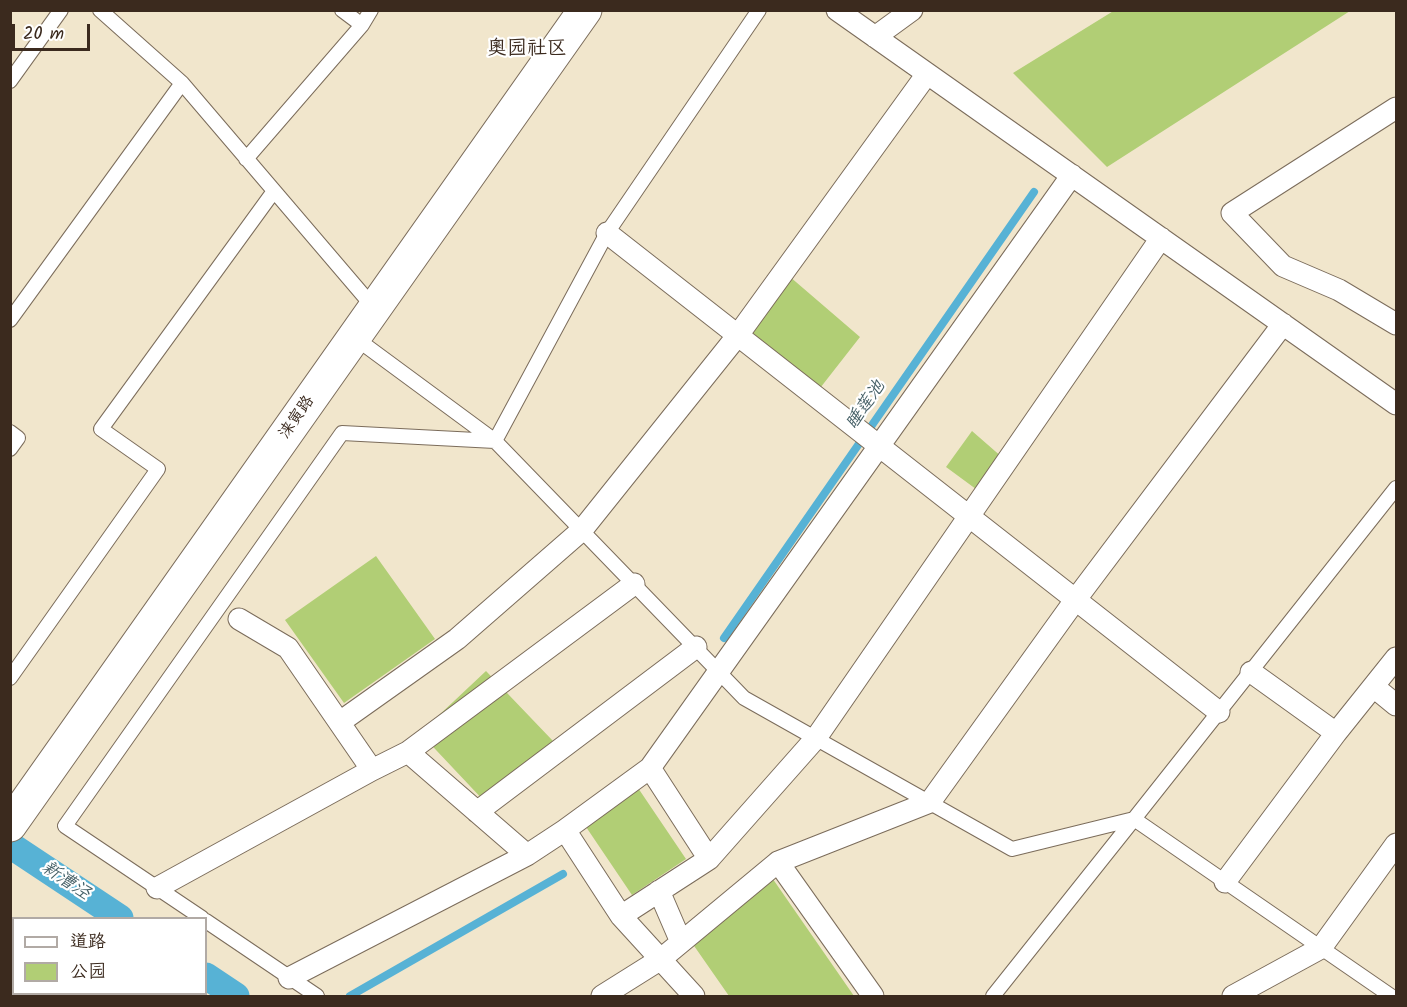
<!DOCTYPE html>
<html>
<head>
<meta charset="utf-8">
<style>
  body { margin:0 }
  #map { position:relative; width:1407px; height:1007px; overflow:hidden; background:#f1e6cc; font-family:Kalam,"LXGW WenKai TC",sans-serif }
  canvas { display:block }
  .frame { position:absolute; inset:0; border:12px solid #3b2a1e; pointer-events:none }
  .legend { position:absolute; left:12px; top:917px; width:195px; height:78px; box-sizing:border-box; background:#fff; border:2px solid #b1aaa5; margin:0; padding:8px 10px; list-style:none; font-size:18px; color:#3b2a1e }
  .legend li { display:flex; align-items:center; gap:12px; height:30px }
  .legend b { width:30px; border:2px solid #b1aaa5 }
  .scale { position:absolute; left:12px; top:24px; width:78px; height:27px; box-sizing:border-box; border:3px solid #3b2a1e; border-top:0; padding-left:8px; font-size:18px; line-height:21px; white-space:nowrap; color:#3b2a1e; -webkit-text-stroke:4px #fff; paint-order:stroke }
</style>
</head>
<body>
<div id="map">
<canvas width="1407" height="1007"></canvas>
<div class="frame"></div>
<ul class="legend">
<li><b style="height:8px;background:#fff"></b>道路</li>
<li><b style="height:16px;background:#b1ce75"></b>公园</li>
</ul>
<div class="scale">20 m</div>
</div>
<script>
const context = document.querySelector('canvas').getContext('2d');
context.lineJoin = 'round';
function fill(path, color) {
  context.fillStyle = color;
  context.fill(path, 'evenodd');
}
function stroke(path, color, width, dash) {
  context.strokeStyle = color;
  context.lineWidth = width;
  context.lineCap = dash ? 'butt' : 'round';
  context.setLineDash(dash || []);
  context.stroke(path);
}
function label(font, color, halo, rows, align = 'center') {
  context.font = font + ' Kalam,"LXGW WenKai TC",sans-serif';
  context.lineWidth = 4.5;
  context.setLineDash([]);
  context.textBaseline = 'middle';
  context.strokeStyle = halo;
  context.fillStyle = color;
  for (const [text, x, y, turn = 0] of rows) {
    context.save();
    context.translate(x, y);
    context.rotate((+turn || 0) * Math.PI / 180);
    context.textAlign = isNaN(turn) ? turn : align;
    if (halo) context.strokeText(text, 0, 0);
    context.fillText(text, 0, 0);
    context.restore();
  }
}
fill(new Path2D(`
  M1115,10H1350V11L1107,167L1013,73Z
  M789,276L860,337L817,392L745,335Z
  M972,431L1003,458L980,492L946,467Z
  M376,556L435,639L344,703L285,620Z
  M486,671L553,741L486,803L420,733Z
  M634,782L686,859L632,895L580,818Z
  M768,872L854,996H729L683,930Z`), '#b1ce75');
stroke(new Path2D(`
  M724,638L1034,192
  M350,996L563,874`), '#57b2d5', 8);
stroke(new Path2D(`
  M10,845L120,918
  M206,976L236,996`), '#57b2d5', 27);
const service = new Path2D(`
  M100,10L182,83L375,309
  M342,10L362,25
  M10,81L61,10
  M246,159L362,25L371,10
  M10,320L182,83
  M354,337L495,441L744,698L1012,849L1134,819
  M10,432L18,438L10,449
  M10,678L158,469L101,429L274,191
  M202,918L65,826L342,433L495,441L607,233L759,10
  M206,921L317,996
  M993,996L1134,819
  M1391,996L1134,819L1396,488`);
const pedestrian = new Path2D(`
  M837,10L1396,404
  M875,37L912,10
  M1396,108L1232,213L1283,266L1339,290L1396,324
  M1072,175L650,768L709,859L816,738L1161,238
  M607,233L1219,712
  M239,619L288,648L372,770L408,752L527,855L565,830L621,916L694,996
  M1374,687L1396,705
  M340,722L457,639L582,530L738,335L927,74
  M1336,733L1396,658
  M408,752L634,584
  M477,812L696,647
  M565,830L650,768
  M1225,882L1336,733L1251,672
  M157,888L372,770
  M659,891L681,942
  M621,916L709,859
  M289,978L527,855
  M602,996L661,959L778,862
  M873,996L778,862L930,802L1076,599L1283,324
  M1233,996L1321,948L1396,844`);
const tertiary = new Path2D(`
  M10,825L585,10`);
stroke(service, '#7b6c5b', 16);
stroke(pedestrian, '#7b6c5b', 23);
stroke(tertiary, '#7b6c5b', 35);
stroke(service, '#fff', 14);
stroke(pedestrian, '#fff', 21);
stroke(tertiary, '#fff', 33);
label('16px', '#3b2a1e', '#fff', [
  ["涞寅路",298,418,-55]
]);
label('italic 18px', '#466067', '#fff', [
  ["睡莲池",867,406,-55],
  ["新漕泾",65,882,34]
]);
label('20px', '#3b2a1e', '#fff', [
  ["奥园社区",527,51]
]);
</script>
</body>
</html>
